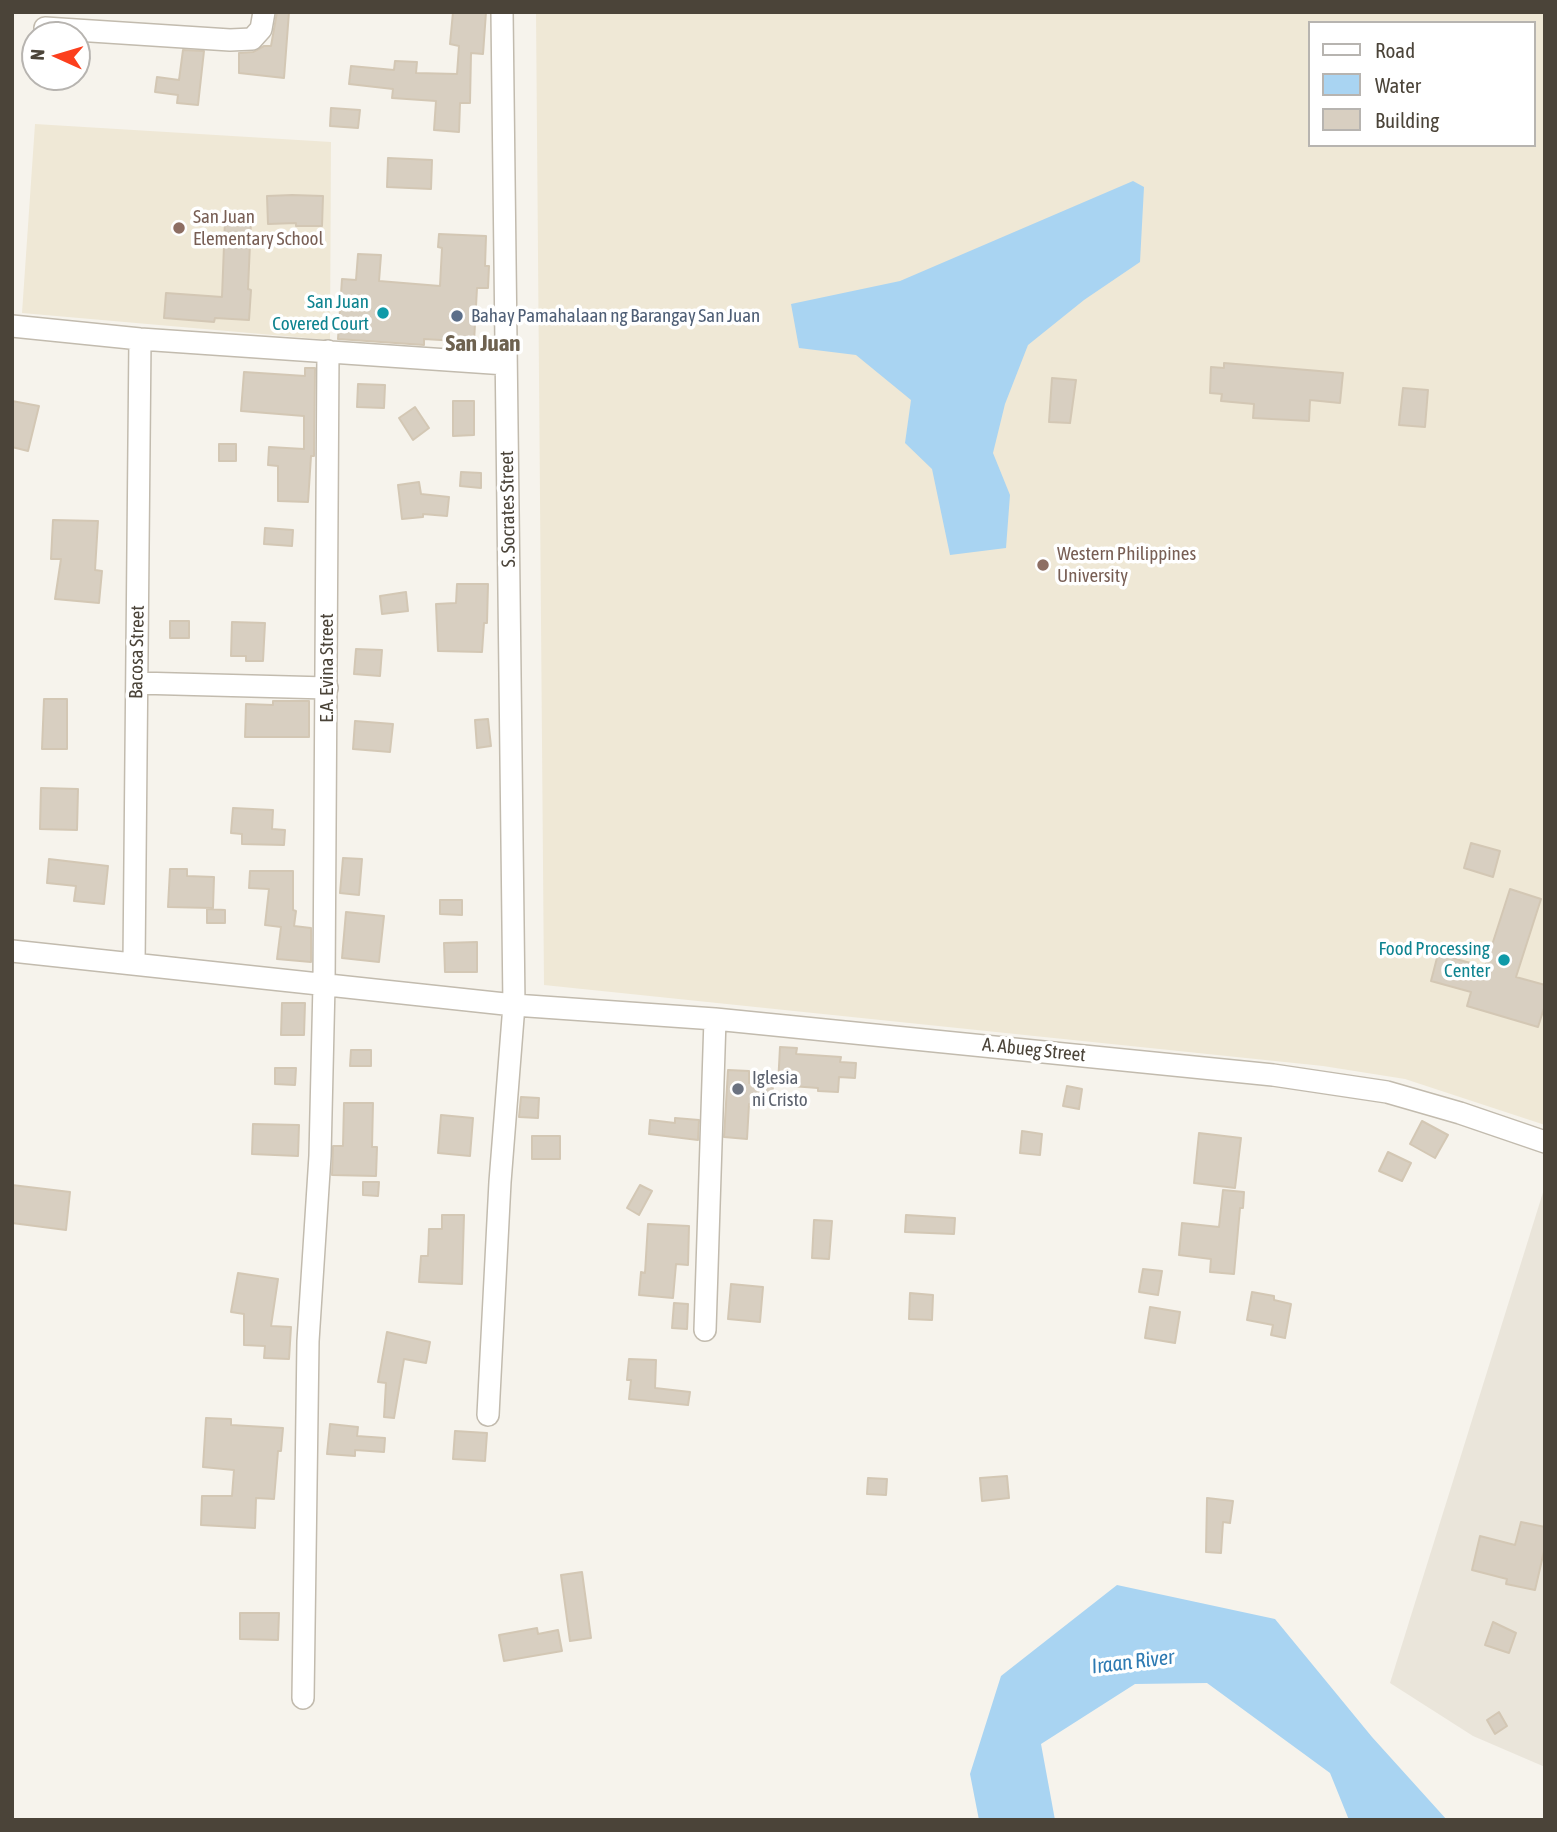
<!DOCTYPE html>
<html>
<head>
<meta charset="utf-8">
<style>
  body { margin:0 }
  #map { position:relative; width:1557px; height:1832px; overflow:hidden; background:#f6f3ec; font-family:"Asap Condensed",sans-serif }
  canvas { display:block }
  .frame { position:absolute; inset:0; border:14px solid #4b4439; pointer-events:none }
  .legend { position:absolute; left:1308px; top:21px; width:228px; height:126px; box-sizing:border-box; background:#fff; border:2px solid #b7b4b0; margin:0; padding:9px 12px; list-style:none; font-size:21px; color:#4b4439 }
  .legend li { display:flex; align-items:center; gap:14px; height:35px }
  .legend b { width:35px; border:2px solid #b7b4b0 }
  .north { position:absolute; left:21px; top:21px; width:70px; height:70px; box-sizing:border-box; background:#fff; border:2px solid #b7b4b0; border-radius:50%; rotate:274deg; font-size:19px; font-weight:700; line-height:28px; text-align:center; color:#4b4439 }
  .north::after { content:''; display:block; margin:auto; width:24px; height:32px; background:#fc3f1d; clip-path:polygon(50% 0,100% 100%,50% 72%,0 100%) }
</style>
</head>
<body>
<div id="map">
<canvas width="1557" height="1832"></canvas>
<div class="frame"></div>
<ul class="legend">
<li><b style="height:9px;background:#fff"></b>Road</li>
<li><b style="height:19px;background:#a9d4f2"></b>Water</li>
<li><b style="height:19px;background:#d8cfc1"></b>Building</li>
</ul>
<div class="north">N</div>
</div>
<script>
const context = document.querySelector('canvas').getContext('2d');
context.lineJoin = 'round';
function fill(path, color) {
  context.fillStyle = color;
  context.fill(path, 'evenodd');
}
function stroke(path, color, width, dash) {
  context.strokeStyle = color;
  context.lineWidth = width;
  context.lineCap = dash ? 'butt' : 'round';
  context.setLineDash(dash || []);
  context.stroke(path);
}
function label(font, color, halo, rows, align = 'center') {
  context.font = font + ' "Asap Condensed",sans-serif';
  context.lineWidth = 7;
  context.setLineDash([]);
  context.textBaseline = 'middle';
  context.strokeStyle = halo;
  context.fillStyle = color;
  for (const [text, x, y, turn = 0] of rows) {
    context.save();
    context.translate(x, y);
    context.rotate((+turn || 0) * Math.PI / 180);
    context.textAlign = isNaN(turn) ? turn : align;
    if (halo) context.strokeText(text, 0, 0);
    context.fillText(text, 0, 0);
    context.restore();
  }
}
fill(new Path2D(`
  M1545,1186V1767L1473,1736L1390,1683Z`), '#eae5da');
fill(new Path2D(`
  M536,12H1545V1125L1405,1079L1323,1066L544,985ZM1310,23H1534V145H1310Z
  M35,124L331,142L330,340L22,313Z`), '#efe8d6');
fill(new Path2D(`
  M1133,181L1144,187L1140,262L1084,300L1028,345L1005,404L993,453L1010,495L1006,548L950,555L932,469L905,443L911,400L856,355L799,348L791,304L900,281Z
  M1117,1585L1275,1619L1372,1737L1447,1820H1349L1330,1773L1207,1683L1135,1684L1041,1744L1055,1820H979L970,1774L1001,1676Z`), '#a9d4f2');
const building = new Path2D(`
  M277,12H289L284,78L239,73V53L253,52L264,46H271Z
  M453,12H486L483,54L471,53L470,103H460L459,132L434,130L436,101L392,98L393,89L349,84L351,66L394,70L395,61L417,62L416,73L457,74L459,46L450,44Z
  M183,50L204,51L198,105L177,103L178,95L155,92L157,77L179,80Z
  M331,108L360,110L358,128L330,126Z
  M388,158L432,160L431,189L387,187Z
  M292,195L323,196L322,226H296V223L268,224L267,196Z
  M225,220L251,221L248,289L251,290L249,320L215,318L214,322L164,318L166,293L222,297Z
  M439,234L486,236L485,266H489L488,288H477L474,342L424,339V345L338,339L342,279L356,280L358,254L381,255L379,281L440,286L442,248L438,247Z
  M1224,363L1343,373L1340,403L1310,400L1309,421L1253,418L1254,404L1221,401L1222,394L1210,393L1211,367L1224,368Z
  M305,368H315L314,456H311L308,502L278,501V466L268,465L269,447L304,449V416L241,411L244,372L305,376Z
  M1052,378L1076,380L1070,423L1049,422Z
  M358,384L385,385L384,408L357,407Z
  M1403,388L1428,390L1425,427L1399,425Z
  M12,401L39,406L28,451L12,447Z
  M453,401H474V435L453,436Z
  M415,407L429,428L413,440L399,418Z
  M219,444H236V461H219Z
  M461,472L481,473V488L460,486Z
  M419,482L421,494L449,497L447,516L423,514V517L402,519L398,485Z
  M53,520L98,521L95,570L102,571L99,603L55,599L61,559H51Z
  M265,528L293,530L292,546L264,544Z
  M457,584H488L487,623H484L482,652L438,651L436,604L456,603Z
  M406,592L408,611L382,614L380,596Z
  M170,621H189V638H170Z
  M232,622L265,623L263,661H246V656H231Z
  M356,649L382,650L380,676L354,674Z
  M44,699H67V749H42Z
  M273,701H309V737H245L246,704L273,705Z
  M488,719L491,746L477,748L475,720Z
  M355,721L393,724L390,752L353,749Z
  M41,788L78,789L77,830L40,829Z
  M233,808L273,810L272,829L285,830L284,845L242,844V834L231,833Z
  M1471,843L1500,851L1493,877L1464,868Z
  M343,858L362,859L359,895L340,893Z
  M49,859L108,866L104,904L74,901L76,886L47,883Z
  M170,869H187V876L214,877L213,908L168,907Z
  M250,871H293V910L296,911L294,926L311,928V962L277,959L281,927L265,925L269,889L249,888Z
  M1510,889L1541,899L1516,977L1545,985V1005L1538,1027L1467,1006L1471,992L1431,981L1438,954L1485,967Z
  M440,900H462V915L440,914Z
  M207,909L225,910V923H207Z
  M346,912L384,916L379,962L342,958Z
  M477,942V972H445L444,943Z
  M282,1003H305L304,1035H281Z
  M780,1047L797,1048L796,1054L841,1057L840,1062L856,1063L855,1078L839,1077L838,1092L818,1091V1088L778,1085Z
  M351,1050H371V1066H350Z
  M275,1068H296L295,1085L275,1084Z
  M728,1070L749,1071V1083L773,1084L772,1106L749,1104L747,1139L724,1137Z
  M1067,1086L1082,1089L1079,1109L1063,1106Z
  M521,1097L539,1098L538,1118L519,1117Z
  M344,1103H373L372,1147H377L376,1176L332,1175L333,1146H343Z
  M441,1115L473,1118L470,1156L438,1153Z
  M675,1118L699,1120L698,1140L649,1134L650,1120L675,1123Z
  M1422,1121L1448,1135L1435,1158L1410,1144Z
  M253,1124L299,1125L298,1156L252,1154Z
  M1022,1131L1042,1134L1040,1155L1020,1153Z
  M1199,1133L1241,1138L1235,1188L1194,1183Z
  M532,1136H560V1159H532Z
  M1388,1152L1411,1163L1402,1181L1379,1171Z
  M363,1182H379L378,1196L363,1195Z
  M12,1185L70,1192L66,1230L12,1223Z
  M640,1185L652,1191L639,1215L627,1208Z
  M1223,1190L1244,1192L1243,1208H1240L1234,1274L1210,1272L1211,1259L1179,1255L1182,1223L1219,1227Z
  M442,1215H464L462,1284L419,1282L421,1256H428L429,1229H442Z
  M906,1215L955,1218L954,1234L905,1232Z
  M814,1220L832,1221L829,1259L812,1258Z
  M648,1224L689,1226L688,1265L676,1264L673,1298L639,1295L641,1272L645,1273Z
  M1143,1269L1162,1271L1158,1295L1139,1292Z
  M238,1273L278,1279L271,1326L291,1327L289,1359L264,1358L265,1346L244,1345V1314L231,1312Z
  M731,1284L763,1287L760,1322L728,1319Z
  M1252,1292L1274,1296V1300L1291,1304L1285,1338L1271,1335L1273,1325L1247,1320Z
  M910,1293L933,1295L932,1320L909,1319Z
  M674,1303L688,1304L687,1329L672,1328Z
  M1150,1307L1180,1312L1175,1343L1145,1338Z
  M387,1332L430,1342L426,1363L404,1359L394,1418L384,1417L386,1383L378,1382Z
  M629,1359L656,1360L655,1388L690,1392L688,1405L629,1399L631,1380H627Z
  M206,1418L231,1419V1425L283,1428L281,1451H278L274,1499L256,1498L255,1528L201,1525L202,1496H232L234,1470L203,1467Z
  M330,1424L358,1427L357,1436L385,1438L384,1452L355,1450V1456L327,1454Z
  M455,1431L487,1433L485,1461L453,1459Z
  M1007,1476L1009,1498L982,1501L980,1478Z
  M868,1478L887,1479L886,1495L867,1494Z
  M1207,1498L1233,1501L1230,1523L1223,1522L1221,1553L1206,1552Z
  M1521,1522L1545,1527V1547L1535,1590L1506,1584L1507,1579L1472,1570L1480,1536L1515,1545Z
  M582,1572L591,1638L570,1641L561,1575Z
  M240,1613H279L278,1640L240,1639Z
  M1493,1622L1516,1633L1509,1653L1485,1645Z
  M537,1628L538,1634L558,1630L562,1651L504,1661L499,1635Z
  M1499,1712L1507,1726L1495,1734L1487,1720Z`);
fill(building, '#d8cfc1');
stroke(building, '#d3c7b4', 2);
const minor = new Path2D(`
  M45,28L230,40L252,39L261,29L264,12
  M12,326L140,339L506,364
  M137,683L327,688
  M12,951L514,1005L715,1019L1273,1075L1387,1092L1460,1113L1545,1142
  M134,964L140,339
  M705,1330L715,1019
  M488,1415L500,1182L514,1005L502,12
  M303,1698L308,1341L320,1156L324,984L328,351`);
stroke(minor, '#c2bbae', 24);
stroke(minor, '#fff', 21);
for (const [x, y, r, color] of [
  [179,228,7,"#8d6e63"],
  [383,313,7,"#0f9aa8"],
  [457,316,7,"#5c6f8a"],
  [1043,565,7,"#8d6e63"],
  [1504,960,7,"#0f9aa8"],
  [738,1089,7,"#6b7280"]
]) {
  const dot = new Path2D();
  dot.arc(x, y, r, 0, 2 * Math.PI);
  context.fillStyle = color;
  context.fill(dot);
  stroke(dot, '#fff', 2.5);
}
label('19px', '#785e54', '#fff', [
  ["San Juan",193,217],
  ["Elementary School",193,239],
  ["Western Philippines",1057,554],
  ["University",1057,576]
], 'left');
label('19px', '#0d838f', '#fff', [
  ["San Juan",369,302],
  ["Covered Court",369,324],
  ["Food Processing",1490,949],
  ["Center",1490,971]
], 'right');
label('19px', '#4e5e75', '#fff', [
  ["Bahay Pamahalaan ng Barangay San Juan",471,316]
], 'left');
label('19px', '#4b4439', '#fff', [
  ["S. Socrates Street",508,509,-91],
  ["Bacosa Street",137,652,-89],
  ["E.A. Evina Street",327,668,-90],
  ["A. Abueg Street",1034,1050,6]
]);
label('19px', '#5b616d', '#fff', [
  ["Iglesia",752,1078],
  ["ni Cristo",752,1100]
], 'left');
label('italic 21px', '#2e7ab2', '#fff', [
  ["Iraan River",1133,1662,-7]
]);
label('bold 23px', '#6e6250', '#fff', [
  ["San Juan",483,344]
]);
</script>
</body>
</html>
